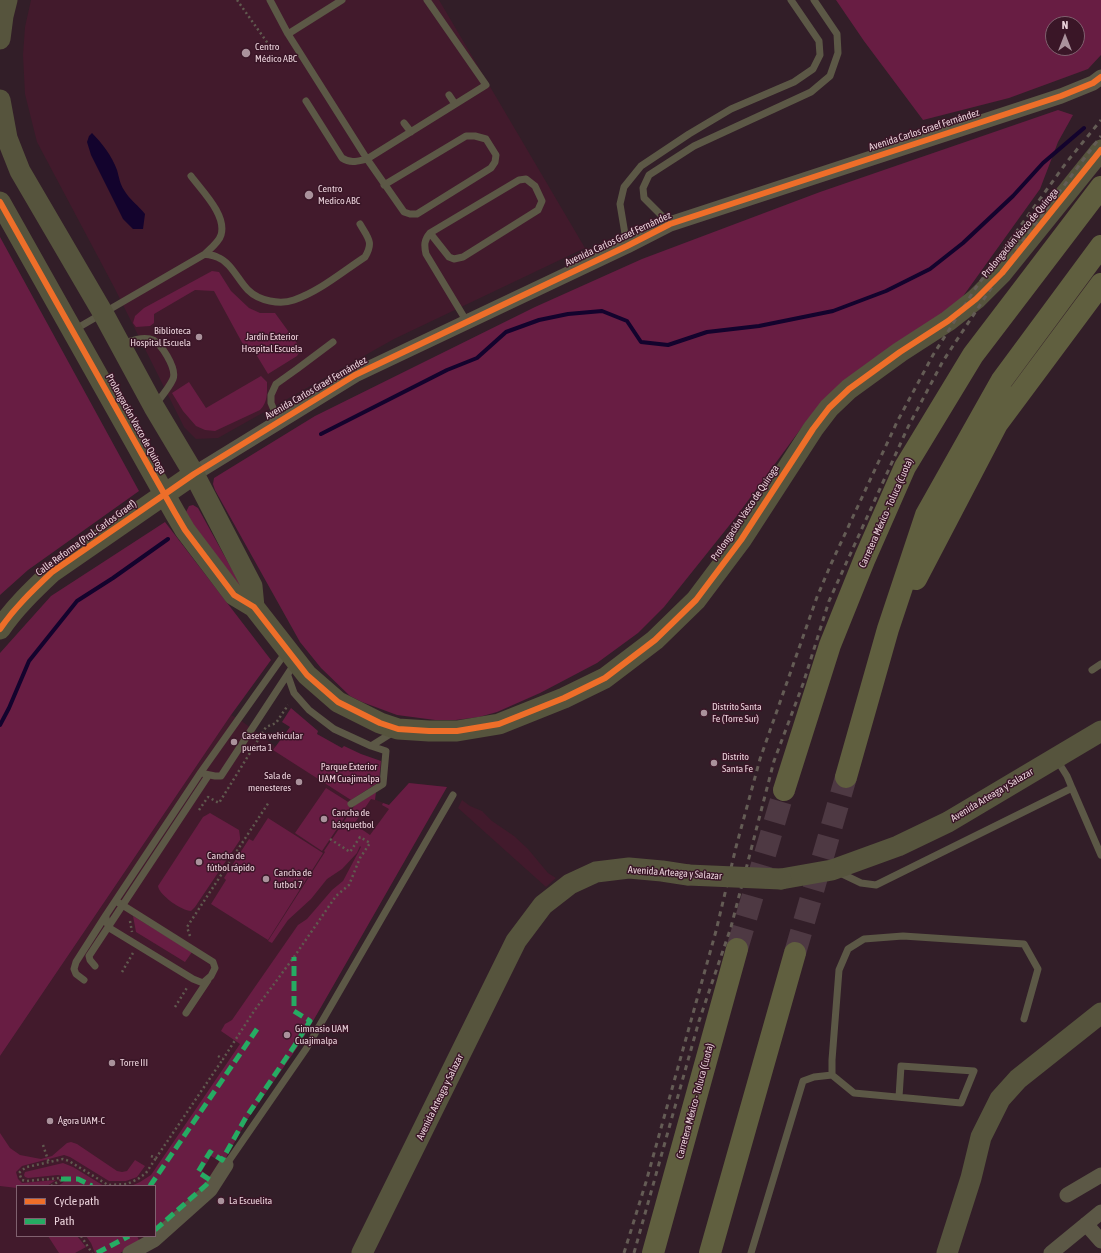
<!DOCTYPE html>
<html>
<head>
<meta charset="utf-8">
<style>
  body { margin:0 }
  #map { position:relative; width:1101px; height:1253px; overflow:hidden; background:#321e28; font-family:"Asap Condensed",sans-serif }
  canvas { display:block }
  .legend { position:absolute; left:16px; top:1185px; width:140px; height:52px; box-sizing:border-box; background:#3a1627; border:1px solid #80616f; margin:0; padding:5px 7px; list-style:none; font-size:12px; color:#ead1da }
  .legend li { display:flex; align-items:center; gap:8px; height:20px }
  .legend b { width:20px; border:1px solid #80616f }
  .north { position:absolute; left:1045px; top:16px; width:40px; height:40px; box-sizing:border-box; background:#3a1627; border:1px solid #80616f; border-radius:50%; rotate:0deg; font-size:11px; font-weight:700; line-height:16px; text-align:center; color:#ead1da }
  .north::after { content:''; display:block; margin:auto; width:14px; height:18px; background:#aa929c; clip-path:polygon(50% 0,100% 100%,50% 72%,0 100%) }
</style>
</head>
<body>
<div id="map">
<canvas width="1101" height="1253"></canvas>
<ul class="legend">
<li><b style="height:5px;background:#ee6e29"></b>Cycle path</li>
<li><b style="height:5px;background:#26ab63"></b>Path</li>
</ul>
<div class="north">N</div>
</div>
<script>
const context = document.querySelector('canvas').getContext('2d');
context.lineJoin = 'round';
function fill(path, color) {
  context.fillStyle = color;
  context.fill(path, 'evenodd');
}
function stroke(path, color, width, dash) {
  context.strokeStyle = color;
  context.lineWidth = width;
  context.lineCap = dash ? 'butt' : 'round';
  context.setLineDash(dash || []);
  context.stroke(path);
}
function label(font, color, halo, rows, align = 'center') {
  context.font = font + ' "Asap Condensed",sans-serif';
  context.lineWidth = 3;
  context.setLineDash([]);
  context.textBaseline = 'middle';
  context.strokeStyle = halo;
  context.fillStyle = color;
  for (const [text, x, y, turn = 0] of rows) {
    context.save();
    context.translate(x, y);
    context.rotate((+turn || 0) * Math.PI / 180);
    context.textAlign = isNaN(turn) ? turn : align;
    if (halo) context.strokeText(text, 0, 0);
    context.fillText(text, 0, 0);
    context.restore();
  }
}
fill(new Path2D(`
  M31,0H439L585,248L394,339L218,438L196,439L184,427L114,287L37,142L25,94L23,55L25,27Z
  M231,715L239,719L296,762L371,798L389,805L409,783L447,787L299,1045L247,1120L224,1161L208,1187L17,1186V1236H152L120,1253H0V1056Z
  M462,800L470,806L482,811L492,821L514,836L528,849L548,873L556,878L546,887L458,808Z`), '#421a2c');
fill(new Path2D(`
  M836,0H1101V55L1088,69L1009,98L923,120L864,41ZM1053,24H1077V48H1053Z
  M1058,110L1073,115L1058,142L1040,189L956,306L805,423L736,517L664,607L638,633L597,663L540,693L497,712L479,717L456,720H435L397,715L362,702L350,696L321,668L300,642L215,490L213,484L214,478L315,416L535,307L642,259L820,192Z
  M0,237L139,491L28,570L0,595Z
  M212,271L219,272L231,291L249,308L260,313H275L299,346L300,351L297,356L268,374L251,346L245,348L214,291L195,290L154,314V323L150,326L136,327L133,323L135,316L144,308Z
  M261,376L267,382C267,393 268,402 260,410L215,431L205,430L196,426L183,411L172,393L189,382L206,408Z
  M193,505L198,508L245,593L197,532L186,512L189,506Z
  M165,522L271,660L231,715L0,1056V653L51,596Z
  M291,708L318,731L317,734L342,748L344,746L361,754L381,761L379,782L351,800L273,750L290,727L282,722Z
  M409,783L447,787L301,1042L247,1120L223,1163L211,1156L202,1171L213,1179L155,1233V1186H131L140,1182L151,1175L240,1044L221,1031L225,1024L232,1020L298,925L307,919L332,890L343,881L361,847L360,846L357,853L342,869L327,879L311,899L288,920L272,943L268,941L325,852L324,851L355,805L376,792L375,800L371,799L354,824L370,835L389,809L382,805L383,803L389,805Z
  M326,788L353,805L322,851L295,833Z
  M210,813L239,830L240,837V840L195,907L191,911C182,911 159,895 158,886L203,817Z
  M268,818L323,853L268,940L211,904L226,880L224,878L249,839L253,841Z
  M133,916L192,952L185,962L136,932Z
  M0,1133L10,1148L20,1155L41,1159L52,1156L67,1143L71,1142L77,1144L117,1171L122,1172L127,1171L135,1160L145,1166L137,1177L126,1181H109L70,1157L64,1155L22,1166L16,1172L18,1179L22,1183L56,1180L47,1186H17V1188L0,1186Z
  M63,1163L73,1167L104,1186H58L65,1181L63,1176L58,1175L28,1178L25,1177L24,1175L25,1172Z
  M48,1236H77L86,1247L75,1253H59Z
  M86,1236H137L140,1242L120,1253H95L91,1243Z`), '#681d43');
fill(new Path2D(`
  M92,133C102,143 112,156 117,170C119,177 120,184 124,190C129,199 139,206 145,214L143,229H133L123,219L91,155L87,142L89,136Z`), '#13032d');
stroke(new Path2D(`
  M321,434L447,370L477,358L506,332L539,320L568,314L602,311L627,321L641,342L668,345L707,332L759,326L833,311L886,291L930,269L963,243L1013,196L1043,163L1084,128
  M0,725L9,708L29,661L77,601L113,578L168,539`), '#13032d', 4);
stroke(new Path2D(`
  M737,949L784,790
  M795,953L846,777`), '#4e3943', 22, [22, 11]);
stroke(new Path2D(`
  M237,0L269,45
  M199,810L208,797L219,803L266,727L276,723L288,705
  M130,921L132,932
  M190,936L187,927L269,802
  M122,972L133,953
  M175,1007L188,986
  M218,1056L223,1059L254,1011L294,957L336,896L349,885L360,858L370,843L360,837L350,852L330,839
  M43,1145L49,1163
  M151,1156L156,1158L223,1059
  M51,1186L61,1180L60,1178L26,1181L22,1180L19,1173L22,1170L27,1167L63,1159L69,1161L108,1185L127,1184L138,1179L146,1173L156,1158
  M81,1236L92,1253`), '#605a4f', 2.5, [2, 3]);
stroke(new Path2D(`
  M270,0L288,34L367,159L486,85L427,0
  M288,34L342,0
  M449,95L455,104
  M306,101L342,158C351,164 358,161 367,159L404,212L410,214H417L491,168L495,162L496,155L486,139L475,136H466L384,185
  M404,123L411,132
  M670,224L644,198L643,188L649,175L694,146L811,92L830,76L838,53L837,34L814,0
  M430,233L449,257L454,259L463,257L538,210L542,201L535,186L526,179L519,180L430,233C424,240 424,245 426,254L467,322
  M627,246L620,204L624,187L641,166L689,134L731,109L794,82L813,69L820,55L819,41L791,0
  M205,254C209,255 213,255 217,257C231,262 238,280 248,290C259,301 280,305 294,300C320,291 342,272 365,257C374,242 368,238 360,224
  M74,330L205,254C210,249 219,242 221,235C227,215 202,191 191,176
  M123,344C131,341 141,337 150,339C161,341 177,369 173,379C169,388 161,397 155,405
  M279,422L271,403V395L276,384L297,369L333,342
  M1092,670L1101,664
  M288,676L294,693L309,710L334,729L371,746L395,731
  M205,774L215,776H221L295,663
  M1072,788L1101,855
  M351,804L383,784L386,751L371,746
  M838,872L861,883L876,885L1072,788L1067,776L1057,760
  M116,901L213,962L215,968L211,976L203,983L193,979L111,929L106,922V915L201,772L286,652
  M95,966L90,960L89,956L208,776
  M84,980L76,974L74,969L76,962L106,915
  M186,1013L208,980
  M832,1075V1060L839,970L848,949L864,939L903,936L1024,944L1038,969L1024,1019
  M226,1165L306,1049L453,795
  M751,1253L803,1081L814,1077L832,1075L854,1093L961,1103L974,1071L901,1066L899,1097`), '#5c5846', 7);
stroke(new Path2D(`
  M194,474L355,375L627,246L670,224L1061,96L1093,83L1101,77
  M1067,1195L1101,1175
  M1086,1224L1101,1241
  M130,1253L154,1240L210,1190L226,1165
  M1051,1253L1101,1212`), '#5c5846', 15);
stroke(new Path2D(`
  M0,39L3,16L7,0
  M0,100L7,138L20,171L103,313L154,407L194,474L252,586L254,607
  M0,202L175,513L185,530L234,595L254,607L307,675L338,702L380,723L398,729L429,731H457L499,724L564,698L605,678L655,640L696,600L741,540L813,429L829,408L849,389L900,352L948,321L976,299L1002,273L1101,150
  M0,629C15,607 33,590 52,572L194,474
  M781,879L832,870L898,846L948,822L1101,731
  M362,1253L516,941L543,905L570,884L596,872L629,868L662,871L688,875
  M947,1253L971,1178L981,1137L1000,1099L1018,1079L1101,1013`), '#56543d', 21);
stroke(new Path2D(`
  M916,579L997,424L1101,284
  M846,777L888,629L926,515L1002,380L1101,246
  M784,790L830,645L865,558L905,467L973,355L1101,187
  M653,1253L737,949
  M710,1253L795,953`), '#605f3f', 22);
stroke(new Path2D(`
  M624,1253L646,1182L716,931L736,847L760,759L817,597L831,564L897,422L933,355L975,289L1066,163L1101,120
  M634,1253L699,1021L731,927L774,761L803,684L829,601L908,427L943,361L1019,246L1101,136`), '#645c55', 3, [5, 5]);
stroke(new Path2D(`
  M688,875L781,879`), '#56543d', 21);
stroke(new Path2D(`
  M61,1179H78L92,1186
  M150,1186L257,1029
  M155,1230L206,1185L210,1180L198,1172L210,1152L222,1160L245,1119L297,1042L310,1021L294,1011V957
  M97,1253L129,1236`), '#26ab63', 5, [10, 5]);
stroke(new Path2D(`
  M0,202L175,513L185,530L234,595L254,607L307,675L338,702L380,723L398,729L429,731H457L499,724L564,698L605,678L655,640L696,600L741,540L813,429L829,408L849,389L900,352L948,321L976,299L1002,273L1101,150
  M0,629C15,607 33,590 52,572L194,474L355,375L627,246L670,224L1061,96L1093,83L1101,77`), '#ee6e29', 6);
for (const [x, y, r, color] of [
  [246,53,5,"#aa929c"],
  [309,195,5,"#aa929c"],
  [199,337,4,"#aa929c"],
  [704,713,4,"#aa929c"],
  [234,742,4,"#aa929c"],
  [714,763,4,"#aa929c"],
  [299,782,4,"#aa929c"],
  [324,819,4,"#aa929c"],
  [199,862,4,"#aa929c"],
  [266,879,4,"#aa929c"],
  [287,1035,4,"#aa929c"],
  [112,1063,4,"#aa929c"],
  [50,1121,4,"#aa929c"],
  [221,1201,4,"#aa929c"]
]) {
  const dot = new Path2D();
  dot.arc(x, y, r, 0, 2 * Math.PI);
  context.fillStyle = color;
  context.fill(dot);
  stroke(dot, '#3a1627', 1.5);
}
label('10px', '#ead1da', '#3a1627', [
  ["Centro",255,47],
  ["Médico ABC",255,59],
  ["Centro",318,189],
  ["Medico ABC",318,201],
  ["Biblioteca",191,331,"right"],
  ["Hospital Escuela",191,343,"right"],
  ["Distrito Santa",712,707],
  ["Fe (Torre Sur)",712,719],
  ["Caseta vehicular",242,736],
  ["puerta 1",242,748],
  ["Distrito",722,757],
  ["Santa Fe",722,769],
  ["Sala de",291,776,"right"],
  ["menesteres",291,788,"right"],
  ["Cancha de",332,813],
  ["básquetbol",332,825],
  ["Cancha de",207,856],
  ["fútbol rápido",207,868],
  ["Cancha de",274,873],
  ["futbol 7",274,885],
  ["Gimnasio UAM",295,1029],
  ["Cuajimalpa",295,1041],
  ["Torre III",120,1063],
  ["Ágora UAM-C",58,1121],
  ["La Escuelita",229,1201]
], 'left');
label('10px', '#ead1da', '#3a1627', [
  ["Avenida Carlos Graef Fernández",924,130,-18],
  ["Prolongación Vasco de Quiroga",1020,233,-50],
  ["Avenida Carlos Graef Fernández",618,239,-25],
  ["Avenida Carlos Graef Fernández",316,388,-30],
  ["Prolongación Vasco de Quiroga",136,424,61],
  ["Prolongación Vasco de Quiroga",745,513,-56],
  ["Carretera México - Toluca (Cuota)",886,513,-66],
  ["Calle Reforma (Prol. Carlos Graef)",86,538,-36],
  ["Avenida Arteaga y Salazar",992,795,-31],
  ["Avenida Arteaga y Salazar",675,873,4],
  ["Avenida Arteaga y Salazar",440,1097,-64],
  ["Carretera México - Toluca (Cuota)",695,1101,-75]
]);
label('10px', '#f2d3de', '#3a1627', [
  ["Jardín Exterior",272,337],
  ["Hospital Escuela",272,349],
  ["Parque Exterior",349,767],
  ["UAM Cuajimalpa",349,779]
]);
</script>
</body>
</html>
